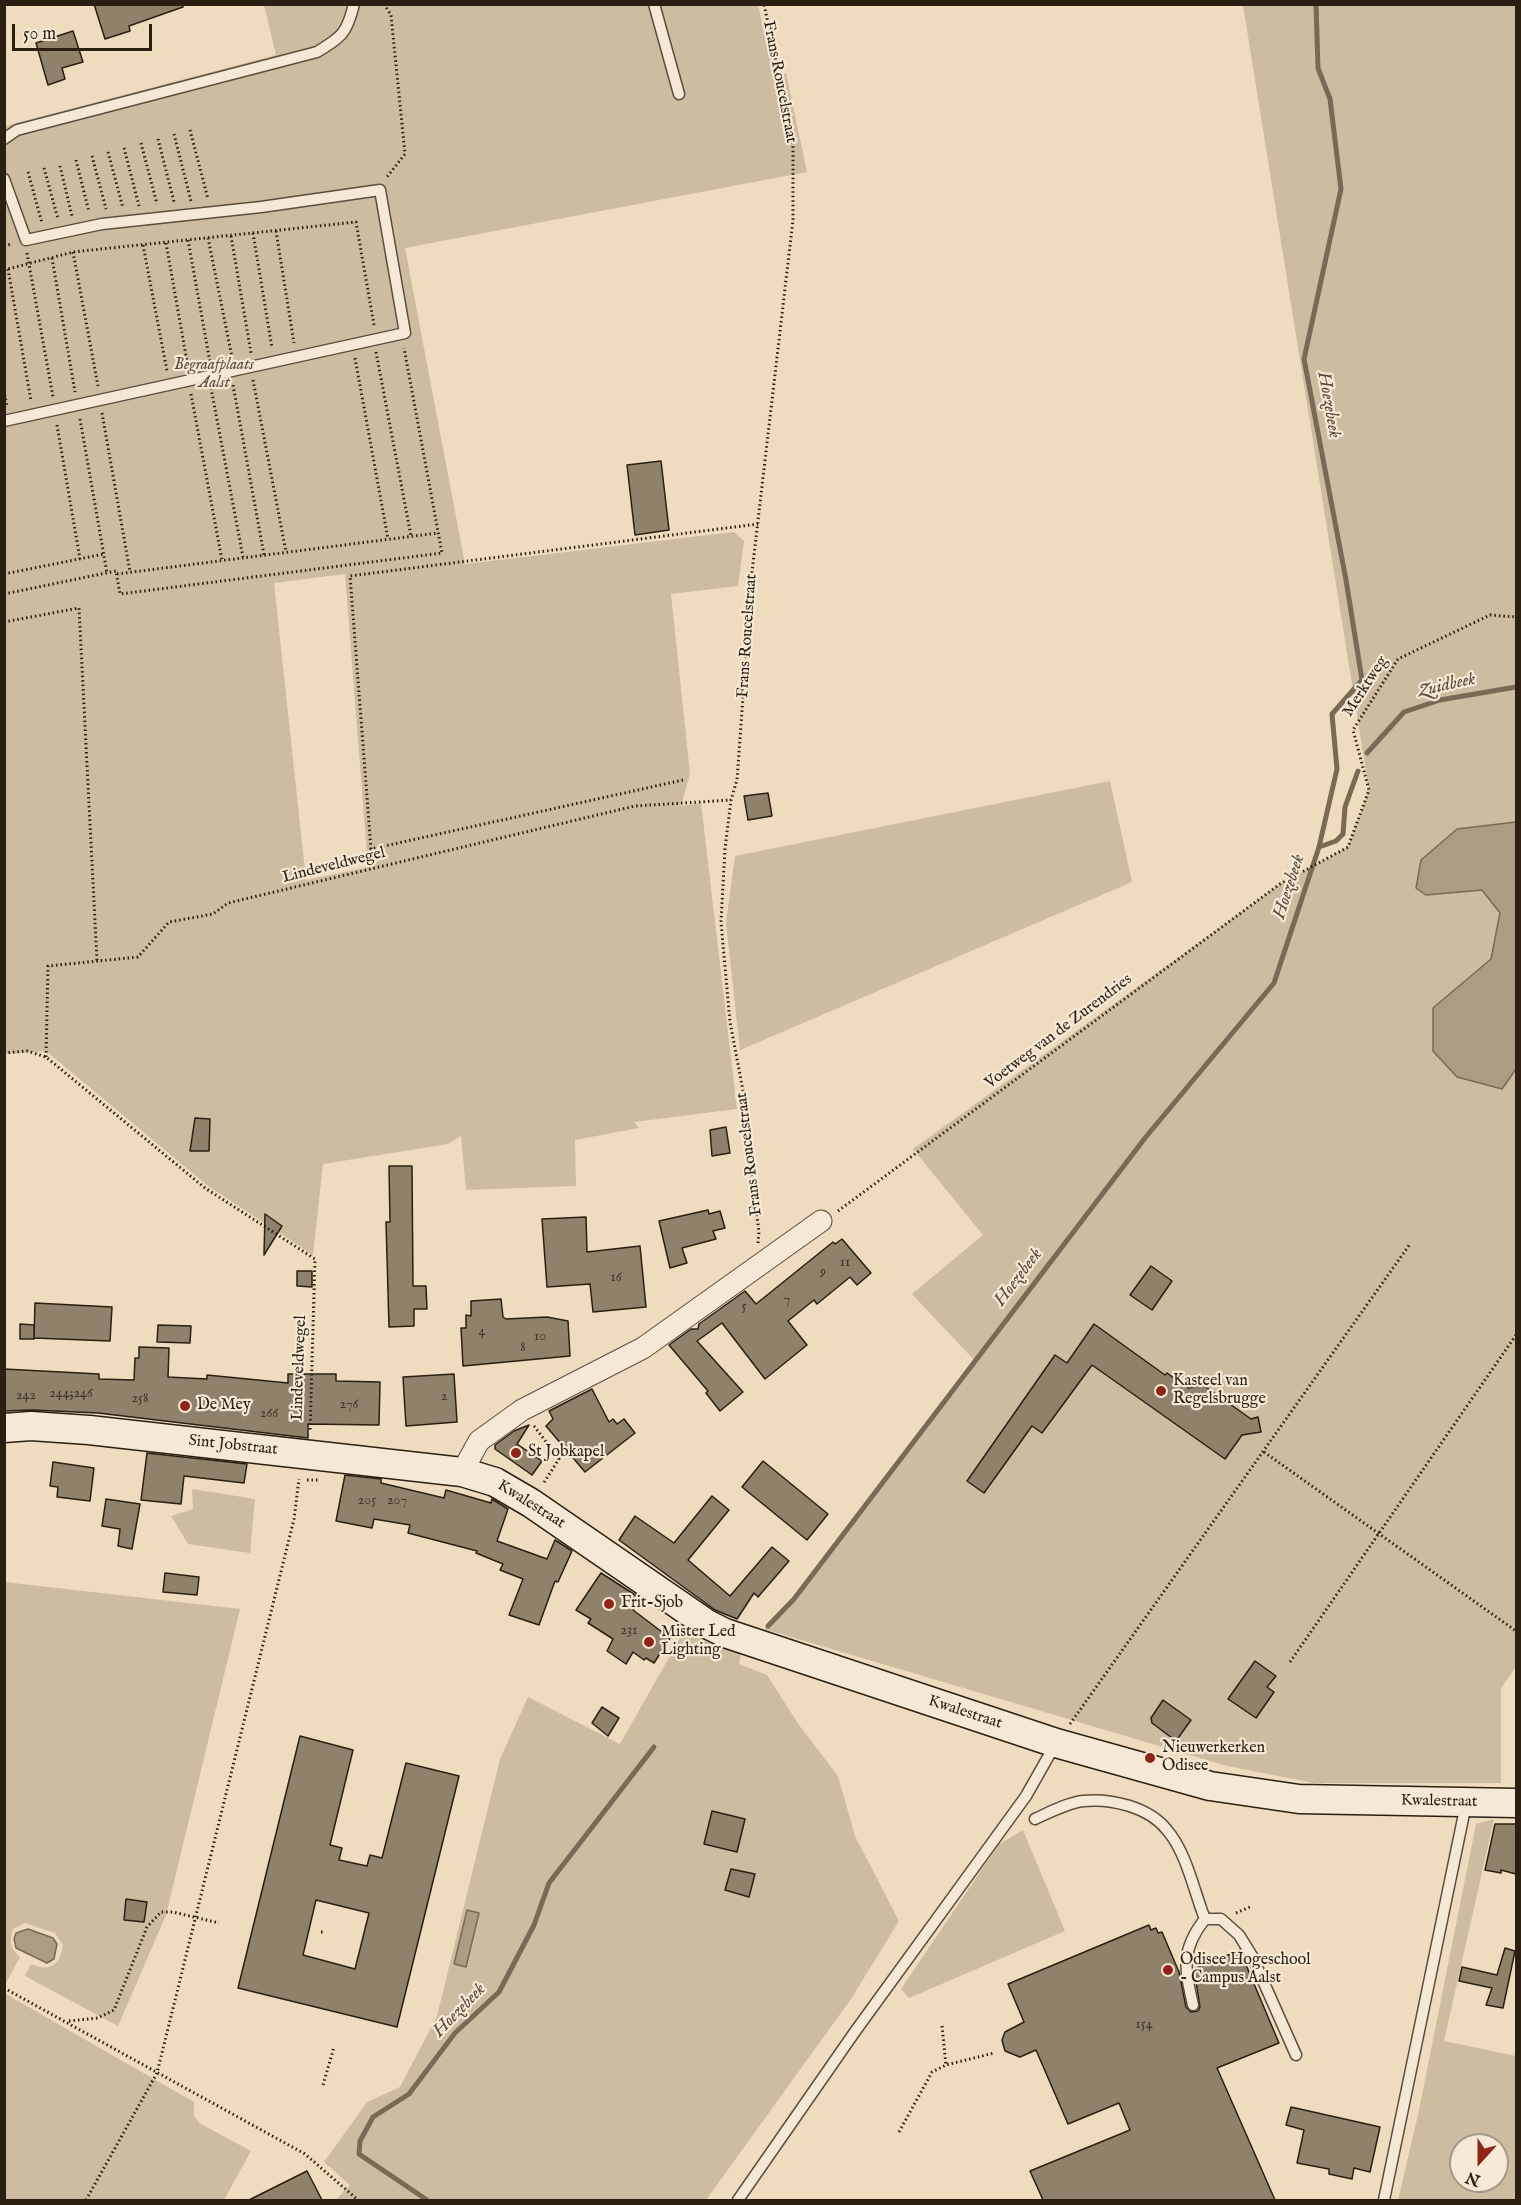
<!DOCTYPE html>
<html>
<head>
<meta charset="utf-8">
<style>
  body { margin:0 }
  #map { position:relative; width:1521px; height:2205px; overflow:hidden; background:#efdcbe; font-family:"IM FELL English",serif }
  canvas { display:block }
  .frame { position:absolute; inset:0; border:6px solid #2a1f10; pointer-events:none }
  .north { position:absolute; left:1449px; top:2133px; width:60px; height:60px; box-sizing:border-box; background:#f5e8d5; border:2px solid #a49886; border-radius:50%; rotate:201deg; font-size:16px; font-weight:700; line-height:24px; text-align:center; color:#2a1f10 }
  .north::after { content:''; display:block; margin:auto; width:21px; height:27px; background:#8f2418; clip-path:polygon(50% 0,100% 100%,50% 72%,0 100%) }
  .scale { position:absolute; left:12px; top:24px; width:140px; height:27px; box-sizing:border-box; border:3px solid #2a1f10; border-top:0; padding-left:8px; font-size:18px; line-height:21px; white-space:nowrap; color:#2a1f10; -webkit-text-stroke:4px #f5e8d5; paint-order:stroke }
</style>
</head>
<body>
<div id="map">
<canvas width="1521" height="2205"></canvas>
<div class="frame"></div>
<div class="north">N</div>
<div class="scale">50 m</div>
</div>
<script>
const context = document.querySelector('canvas').getContext('2d');
context.lineJoin = 'round';
function fill(path, color) {
  context.fillStyle = color;
  context.fill(path, 'evenodd');
}
function stroke(path, color, width, dash) {
  context.strokeStyle = color;
  context.lineWidth = width;
  context.lineCap = dash ? 'butt' : 'round';
  context.setLineDash(dash || []);
  context.stroke(path);
}
function label(font, color, halo, rows, align = 'center') {
  context.font = font + ' "IM FELL English",serif';
  context.lineWidth = 4.5;
  context.setLineDash([]);
  context.textBaseline = 'middle';
  context.strokeStyle = halo;
  context.fillStyle = color;
  for (const [text, x, y, turn = 0] of rows) {
    context.save();
    context.translate(x, y);
    context.rotate((+turn || 0) * Math.PI / 180);
    context.textAlign = isNaN(turn) ? turn : align;
    if (halo) context.strokeText(text, 0, 0);
    context.fillText(text, 0, 0);
    context.restore();
  }
}
fill(new Path2D(`
  M264,5H758L775,77L786,73L807,172L405,248L465,564L734,532L744,541L738,586L671,594L690,774L681,806L701,803L737,1109L634,1122L639,1128L575,1140L576,1186L466,1190L461,1136L448,1144L323,1164L313,1255L208,1186L46,1051L5,1054V126L276,55ZM345,574L368,867L306,880L274,583Z
  M1243,5H1516V822L1457,829L1426,895L1482,890L1500,913L1491,959L1433,1008L1502,1089L1516,1069V1667L1501,1688V1783H1314L1227,1766L764,1629L794,1599L975,1361L912,1294L983,1235L913,1149L1280,884L1348,847L1369,790Z
  M1110,781L1132,882L740,1050L726,923L735,856Z
  M192,1489L255,1499L250,1553L188,1544L171,1516L193,1509Z
  M5,1582L240,1609L166,1915L118,2026L25,1976L31,1964C51,1972 59,1966 63,1945L55,1933L25,1923L13,1929C9,1942 10,1948 20,1957L5,1985Z
  M684,1631L741,1652L739,1664L767,1675L799,1725L838,1776L855,1836L899,1921L851,1999L706,2200H336L350,2185L324,2162L367,2102L400,2087L437,2016L500,1759L528,1697L620,1744Z
  M1494,1819L1444,2041L1516,2056V2200H1398L1418,2115L1476,1824ZM1461,2145H1497V2181H1461Z
  M1023,1830L1065,1931L909,1998L901,1989L999,1844Z
  M4,1993L194,2102V2115L199,2123L251,2151L224,2200H5Z`), '#cebca0');
const water = new Path2D(`
  M1516,822V1069L1502,1089L1457,1077L1433,1051V1008L1491,959L1500,913L1482,890L1426,895L1416,888L1421,860L1457,829Z
  M467,1910L479,1913L466,1967L454,1964Z
  M28,1929L53,1938L57,1944L54,1959L47,1963L16,1948L14,1939L16,1933Z`);
fill(water, '#ac9c83');
stroke(water, '#786a55', 1.5);
stroke(new Path2D(`
  M1367,753L1404,712L1440,700L1516,687
  M1319,847L1336,841L1343,834L1345,807L1358,771
  M768,1626L794,1599L1145,1138L1274,983L1319,847L1337,769L1332,714L1362,680L1346,580L1304,359L1341,189L1330,99L1318,68L1316,4
  M427,2200L359,2154L360,2141L373,2117L409,2094L455,2033L499,1992L534,1925L549,1883L654,1747`), '#786a55', 5);
const building = new Path2D(`
  M94,4H183V7L129,26L130,31L105,39Z
  M73,31L83,62L62,68L65,79L48,85L36,43Z
  M661,461L669,530L635,535L627,465Z
  M768,793L772,816L748,820L744,796Z
  M195,1118L210,1119L209,1151H190Z
  M726,1127L730,1153L712,1156L710,1130Z
  M389,1166H412L413,1286H426L427,1309H414V1326L389,1327L386,1222H390Z
  M708,1210L709,1214L720,1211L725,1228L713,1231L716,1239L682,1248L687,1263L670,1268L659,1221Z
  M265,1214L282,1226L264,1255Z
  M586,1217L587,1252L640,1246L646,1307L593,1312L590,1284L547,1287L542,1219Z
  M842,1239L871,1273L857,1285L850,1277L817,1304L814,1300L788,1321L807,1345L765,1379L722,1323L697,1341L743,1392L720,1411L706,1393L708,1391L669,1345L691,1329H698L699,1324L745,1291L756,1304L833,1242L835,1244Z
  M1151,1266L1172,1281L1152,1310L1130,1295Z
  M297,1271H312V1287L297,1286Z
  M501,1299L503,1317L506,1319L547,1317L568,1321L570,1356L463,1366L461,1328H466V1315L471,1316V1301Z
  M35,1303L112,1307L110,1341L34,1338Z
  M20,1324L34,1325V1339H20Z
  M1094,1324L1165,1375L1167,1373L1188,1388L1203,1385L1251,1419L1258,1417L1261,1432L1242,1435L1225,1459L1092,1365L1042,1433L1032,1426L984,1493L967,1481L1055,1355L1067,1363Z
  M158,1325L191,1326L190,1343L157,1342Z
  M139,1347L169,1348L168,1377L207,1379V1375L288,1383V1374H336V1381L380,1382L379,1425L308,1424V1438L98,1413L32,1410L4,1411V1369L99,1374V1379L134,1380L135,1358H139Z
  M454,1374L457,1422L406,1426L403,1377Z
  M592,1389L609,1422L613,1419L617,1424L624,1419L635,1433L585,1472L546,1426L553,1419L549,1411Z
  M529,1425L517,1444L542,1461L532,1475L495,1449V1445L514,1431Z
  M147,1453L247,1464L244,1483L184,1476L181,1504L141,1500Z
  M763,1461L828,1514L807,1540L742,1487Z
  M53,1462L94,1468L90,1501L57,1497L58,1487L50,1486Z
  M345,1475L381,1479V1483L444,1498L446,1490L491,1503L492,1499L508,1509L497,1541L547,1559L555,1540L572,1551L558,1582L555,1581L539,1625L509,1615L523,1579L500,1570L503,1564L476,1553L477,1551L408,1533L410,1525L374,1519L372,1528L336,1521Z
  M712,1496L729,1510L688,1560L730,1596L772,1547L789,1561L758,1597L754,1593L737,1619L715,1610L619,1540L635,1516L674,1543Z
  M106,1499L140,1504L132,1549L118,1546L120,1529L102,1526Z
  M165,1573L199,1577L197,1595L163,1592Z
  M601,1573L640,1598L633,1610L670,1638L654,1663L646,1658L644,1660L633,1652L626,1664L607,1651L613,1639L588,1623L591,1619L576,1610Z
  M1255,1661L1276,1676L1267,1687L1274,1692L1256,1718L1228,1699Z
  M1163,1700L1191,1720L1176,1741L1152,1723L1151,1718Z
  M602,1707L619,1718L608,1736L592,1723Z
  M300,1736L353,1750L330,1845L342,1848L339,1860L367,1866L370,1855L382,1858L406,1763L459,1776L397,2027L238,1988ZM316,1900L369,1913L355,1969L303,1955Z
  M712,1811L745,1819L737,1852L704,1844Z
  M1495,1824H1516V1874L1501,1870V1873L1485,1870Z
  M731,1869L755,1874L749,1897L725,1890Z
  M126,1899L147,1902L144,1922L124,1920Z
  M1149,1925L1151,1930L1156,1928L1158,1933L1162,1932L1179,1972L1186,2007L1191,2012L1198,2011L1200,2007L1194,1969L1240,1950L1241,1953L1279,2043L1217,2068L1275,2200H1043L1030,2171L1130,2130L1119,2103L1068,2124L1036,2050L1020,2057L1005,2051L1002,2040L1005,2032L1024,2022L1008,1984Z
  M1505,1948L1515,1951L1503,2008L1486,2005L1492,1988L1459,1981L1462,1967L1497,1975Z
  M1291,2107L1380,2127L1370,2172L1354,2168L1352,2179L1329,2174V2169L1297,2163L1304,2130L1286,2125Z
  M307,2171L322,2200H249Z`);
fill(building, '#90816a');
stroke(building, '#2a1f10', 1.5);
const lane = new Path2D(`
  M654,4L679,94
  M4,139L17,130L317,52C342,37 347,33 354,4
  M4,179L26,240L102,224L261,207L380,190L405,333L4,421
  M1035,1819C1050,1812 1067,1803 1083,1801C1111,1798 1149,1807 1167,1830C1187,1853 1194,1892 1205,1919C1180,1950 1185,1970 1193,2005
  M1205,1919H1221L1239,1935L1252,1956L1296,2055
  M738,2200L854,2033L1026,1796L1056,1743
  M1384,2200L1466,1804`);
const street = new Path2D(`
  M462,1472L479,1441L522,1410L643,1348L821,1221`);
const secondary = new Path2D(`
  M4,1428L31,1426L89,1430L462,1472L495,1482L531,1503L707,1624L725,1633L1056,1743L1210,1786L1299,1799L1516,1803`);
stroke(lane, '#5b4e3c', 13);
stroke(street, '#5b4e3c', 23);
stroke(secondary, '#2a1f10', 31);
stroke(new Path2D(`
  M384,4L391,15L405,154L387,177
  M190,130L208,199
  M174,134L191,201
  M158,139L174,202
  M141,143L157,204
  M124,148L139,206
  M108,152L123,208
  M92,156L106,209
  M76,160L89,212
  M60,166L72,216
  M44,168L58,219
  M28,172L42,223
  M276,231L294,343
  M253,233L272,348
  M231,236L251,353
  M208,238L232,357
  M188,240L210,362
  M166,243L188,367
  M143,245L167,371
  M4,246L12,244
  M73,252L98,386
  M27,253L53,397
  M52,258L75,392
  M8,269L31,401
  M4,270L73,252L356,222L374,325
  M376,352L411,536
  M355,358L388,539
  M253,380L286,552
  M233,385L264,555
  M211,388L243,557
  M4,390L7,407
  M191,394L222,560
  M102,413L130,572
  M80,419L107,573
  M57,425L80,559
  M4,574L104,554
  M117,574L438,533
  M4,594L116,571L120,594L442,553L404,348
  M4,622L79,608L97,961
  M683,780L371,849L350,576L758,524
  M4,1053L27,1051L46,1057L205,1188L315,1259L310,1432
  M46,1057L48,966L138,957L169,922L213,914L228,903L635,806L731,800
  M838,1211L1280,884L1348,847L1369,790L1353,730L1398,659L1490,615L1516,617
  M758,1243L759,1232L749,1153V1122L730,1022L721,922L725,849L731,800L737,780L752,572L793,220V144L764,4
  M534,1426L559,1459L543,1484
  M1264,1452L1516,1631
  M307,1480H319
  M1290,1662L1516,1335
  M1070,1724L1410,1244
  M1236,1913L1250,1907
  M321,1932H324
  M4,1988L305,2154L358,2200
  M69,2021L98,2018L114,2010L147,1927L161,1912H173L219,1923
  M942,2026L946,2065L994,2053
  M323,2085L334,2047
  M899,2132L932,2072L946,2065
  M86,2200L157,2073L294,1519L299,1479`), '#2a1f10', 3, [1.5, 3]);
stroke(lane, '#f5e8d5', 10);
stroke(street, '#f5e8d5', 21);
stroke(secondary, '#f5e8d5', 28);
for (const [x, y, r, color] of [
  [1161,1391,6,"#8f2418"],
  [185,1406,6,"#8f2418"],
  [516,1453,6,"#8f2418"],
  [609,1604,6,"#8f2418"],
  [649,1642,6,"#8f2418"],
  [1150,1758,6,"#8f2418"],
  [1168,1970,6,"#8f2418"]
]) {
  const dot = new Path2D();
  dot.arc(x, y, r, 0, 2 * Math.PI);
  context.fillStyle = color;
  context.fill(dot);
  stroke(dot, '#f5e8d5', 2);
}
label('14px', '#443826', null, [
  ["11",845,1263],
  ["9",823,1273],
  ["16",616,1278],
  ["7",787,1300],
  ["5",744,1307],
  ["4",482,1332],
  ["10",540,1337],
  ["8",523,1348],
  ["244;246",71,1394],
  ["242",26,1396],
  ["2",444,1397],
  ["258",140,1399],
  ["276",349,1405],
  ["266",269,1414],
  ["205",367,1501],
  ["207",397,1501],
  ["231",629,1631],
  ["154",1144,2025]
]);
label('16px', '#2a1f10', '#f5e8d5', [
  ["Frans Roucelstraat",779,82,79],
  ["Frans Roucelstraat",748,636,-86],
  ["Merktweg",1366,687,-57],
  ["Lindeveldwegel",334,866,-14],
  ["Voetweg van de Zurendries",1059,1032,-37],
  ["Frans Roucelstraat",750,1154,-97],
  ["Lindeveldwegel",300,1368,-88],
  ["Sint Jobstraat",233,1446,6],
  ["Kwalestraat",531,1505,32],
  ["Kwalestraat",965,1713,18],
  ["Kwalestraat",1439,1802,1]
]);
label('italic 16px', '#5b4e3b', '#f5e8d5', [
  ["Begraafplaats",214,366],
  ["Aalst",214,384]
]);
label('16px', '#2a1f10', '#f5e8d5', [
  ["Kasteel van",1173,1382],
  ["Regelsbrugge",1173,1400],
  ["De Mey",197,1406],
  ["St Jobkapel",528,1453],
  ["Frit-Sjob",621,1604],
  ["Mister Led",661,1633],
  ["Lighting",661,1651],
  ["Nieuwerkerken",1162,1749],
  ["Odisee",1162,1767],
  ["Odisee Hogeschool",1180,1961],
  ["- Campus Aalst",1180,1979]
], 'left');
label('italic 18px', '#584b38', '#f5e8d5', [
  ["Hoezebeek",1328,405,80],
  ["Zuidbeek",1447,686,-13],
  ["Hoezebeek",1290,887,-72],
  ["Hoezebeek",1019,1278,-53],
  ["Hoezebeek",460,2011,-46]
]);
</script>
</body>
</html>
